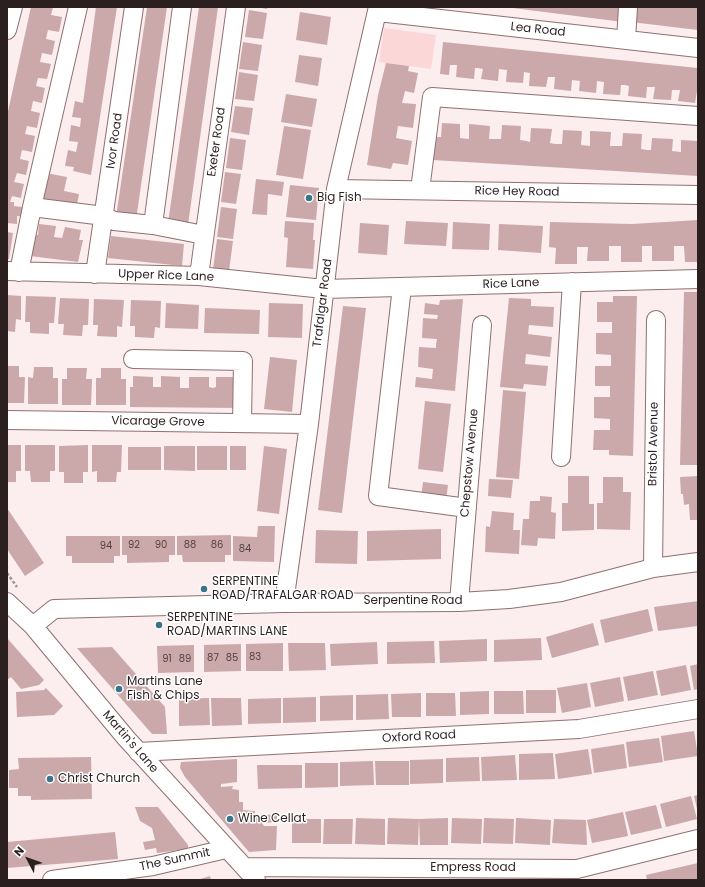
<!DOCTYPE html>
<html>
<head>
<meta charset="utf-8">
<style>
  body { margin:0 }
  #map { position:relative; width:705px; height:887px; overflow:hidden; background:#fcedee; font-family:Poppins,sans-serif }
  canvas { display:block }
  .frame { position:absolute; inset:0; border:8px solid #2c1f20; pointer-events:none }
  .north { position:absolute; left:8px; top:839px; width:40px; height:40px; -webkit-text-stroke:3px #fff; paint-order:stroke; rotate:311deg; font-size:11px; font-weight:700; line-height:16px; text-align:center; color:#2c1f20 }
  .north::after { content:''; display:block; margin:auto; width:14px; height:18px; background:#2c1f20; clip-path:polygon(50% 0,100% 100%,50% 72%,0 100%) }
</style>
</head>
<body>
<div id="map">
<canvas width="705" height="887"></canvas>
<div class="frame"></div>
<div class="north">N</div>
</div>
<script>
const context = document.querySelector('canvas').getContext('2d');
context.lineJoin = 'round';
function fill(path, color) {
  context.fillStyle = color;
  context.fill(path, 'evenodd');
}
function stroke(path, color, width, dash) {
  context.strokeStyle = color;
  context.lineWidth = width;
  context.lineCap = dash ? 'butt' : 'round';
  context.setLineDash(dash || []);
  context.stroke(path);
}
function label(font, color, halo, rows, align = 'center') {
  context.font = font + ' Poppins,sans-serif';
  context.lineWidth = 3;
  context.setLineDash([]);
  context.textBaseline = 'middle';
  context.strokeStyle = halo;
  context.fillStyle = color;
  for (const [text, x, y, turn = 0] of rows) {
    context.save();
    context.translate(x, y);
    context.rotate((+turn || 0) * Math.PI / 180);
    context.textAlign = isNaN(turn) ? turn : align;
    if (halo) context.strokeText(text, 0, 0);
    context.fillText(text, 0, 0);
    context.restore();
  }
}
fill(new Path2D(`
  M384,28L436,35L431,69L379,62Z`), '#fcd7d8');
fill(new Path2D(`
  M31,7H53L51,15L62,17L59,32L48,30L46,39L55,41L52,55L42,53L40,62L51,64L47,79L38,78L36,86L45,88L42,103L33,101L31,111L40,113L37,128L27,126L25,134L35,136L32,152L22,150L20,159L29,161L26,175L17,173L14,182L24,184L22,192L21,198L12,196L10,202H14V206L30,208L28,217L17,216V224L7,223V116Z
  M96,7H117L91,175L73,171L74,167L65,166L68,150L76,152L78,142L69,141L71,125L80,127L81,118L72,117L75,101L83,103Z
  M147,7H167L136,220L116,217Z
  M199,7H218L188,225L168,223Z
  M257,7H268L267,9Z
  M505,7H624L623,22Z
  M633,7H698V30L631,22Z
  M249,10L267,13L263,39L245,37Z
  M300,12L331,17L327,45L296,40Z
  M243,42L262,45L258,71L239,69Z
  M443,42L698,68V91H697L695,103L678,101L680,90H672L671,100L653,99L655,87H647L646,98L628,96L629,86L625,85H621L620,95L603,94L604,82L597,81L596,93L579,91L580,81L572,80L571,91L554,89L555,77H548L546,87L529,86L530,73L524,72L523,83L506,82L507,70L499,69L498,81L481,79L483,69L478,68H475L474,79L456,77L457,65H450L449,75L440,74Z
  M299,55L322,58L318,86L295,82Z
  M386,63L409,66L408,71L418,73L414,93L405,91L402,103L416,104L413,128L398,126L396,138L412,141L408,165L393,163L391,169L367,165L378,95Z
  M239,72L258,75L254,101L235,99Z
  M286,94L317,99L312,127L281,122Z
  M235,106L253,108L249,135L231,132Z
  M442,123L460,124V138L469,139V124L490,126L489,139H501L502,125L521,126L520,140L526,141L530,142L531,128L552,129L550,143L555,144H562L563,130L582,131L581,145L590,146V131L611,132L610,146H622L623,133L642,134L641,149L647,150H651L652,138L673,139L672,151L681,152V140L698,141V176L433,160L434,137H441Z
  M284,126L311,130L303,179L276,175Z
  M230,138L246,140L242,170L226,168Z
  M225,172L241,174L236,204L221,202Z
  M46,173L67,177L64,191L79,194L76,210L41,204Z
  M256,179L284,182L282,196L268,194L267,215L252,214Z
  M290,185L319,188L316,220L286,217Z
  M221,207L237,209L233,239L217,237Z
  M698,220V262H685L684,246H674V261H652V246H642V262H621V246H609V261H587L588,247H577V264H555L556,248L549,247L550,222L632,224Z
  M285,221L314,223L313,240H315L313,269L286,267L288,238L284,237Z
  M406,221L448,223L446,246L404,244Z
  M453,222L490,224L489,250L452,249Z
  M360,223L389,225L387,255L358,253Z
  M39,224L56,226L54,237L62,238L65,227L81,230L79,240H83L78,262L30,256L33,234L38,235Z
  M499,224L543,226L541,253L498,250Z
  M7,232L13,233L9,259H7Z
  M111,236L184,244L182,266L108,258Z
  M217,239L233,241L229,271L213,269Z
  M684,292H698V465H680Z
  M7,295L21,296V320L16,319L15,332L7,331Z
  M26,296L56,297L54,323H49V334L30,333V322H25Z
  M613,296H637L633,456L609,455V450H593L594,430H610V419L594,418V397H610V386H595V366H611V355L596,354V333H612V322H597V302H613Z
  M60,298L89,299L88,325H83L82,336L63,335L64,324H58Z
  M509,298L531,299V306L554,307L553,327L529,325L528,334L552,337L550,357L526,354L525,364L548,366L546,386L524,384L523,389L500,387Z
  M94,299L124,300L122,327L117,326V337L97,336L98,325H93Z
  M463,299L455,391L415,387L416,377L432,379L433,369L418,367L419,347L436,348V344L437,339L422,338L423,318L437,319L438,315L424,314L425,303L439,305L440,300Z
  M131,300L161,301L160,328L155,327L154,338L135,337V326H130Z
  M166,303L199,305L198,329L165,328Z
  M269,303L303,304L302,338L268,337Z
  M343,306L366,308L342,513L318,510Z
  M205,308L260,310L259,334L204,333Z
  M270,357L297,360L292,412L264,409Z
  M7,366H19V377H25L24,403H7Z
  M34,367H53V378H58V404H28V377L33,378Z
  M67,368H87L86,379H92L91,405H62V379H67Z
  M101,368H121V379H126V405H96V378H101Z
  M133,376L153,377V387H161V376L180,377V388H189V377H209V387L213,388L216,387V377H236L239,408L130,407V387H133Z
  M503,390L526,392L519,479L496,477Z
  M425,401L451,404L443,472L418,469Z
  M7,445H21V471H16V482H7Z
  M25,445H55V471H50V482H31L30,471H25Z
  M88,445V472H83V483H64V472H59V446Z
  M92,445H122L121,472H117L116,482H97V471L92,472Z
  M164,446H195V471L164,470Z
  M197,446H227V470H197Z
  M230,446H246V470H230Z
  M264,446L287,449L279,514L257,511Z
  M128,447H161V470H128Z
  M568,476H589V504H594V530L562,531V503H568Z
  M698,476V520H690L689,504L684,505L683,494H681L680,477Z
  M603,477H623V492H631L630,530L597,529V503H603Z
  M489,479L513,480L511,498L488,496Z
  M423,482L448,485L446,500L421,497Z
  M540,496L552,497L551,512L556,513L555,539L538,538L537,546L521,545L523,519H529L530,501H540Z
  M7,508L44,563L25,576L7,549Z
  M492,511L514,513L513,530H520L519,554L485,552L486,526L490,527Z
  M258,526H275L274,562L233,561V536L257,537Z
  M441,529V559L367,561V531Z
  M316,530L358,531L357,564L315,563Z
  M231,535V555H225V562H183L182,555H177V536Z
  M66,536H120V556H114V563H72V556H66Z
  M122,536H175V555H169V562L127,563V555H122Z
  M698,601V626L658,631L654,607Z
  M648,609L653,631L605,643L600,620Z
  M593,623L599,645L552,658L546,637Z
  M7,638L44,680L39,685L21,689L11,677L7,680Z
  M541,638L542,660L494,662V640Z
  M487,639V661L440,663L439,641Z
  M434,641L435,663L387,664V642Z
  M377,642L378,664L331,666L330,644Z
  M283,643V671H246V644Z
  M288,643H325L326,670L289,671Z
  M241,644V671L204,672V645Z
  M194,645V672L158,673L157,646Z
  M112,647L165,707L167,734H152L77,648Z
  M698,664V689L694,690L690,666Z
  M686,665L691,690L661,696L656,671Z
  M653,671L658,695L628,701L623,677Z
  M620,677L624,701L595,707L590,683Z
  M587,683L591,707L562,713L557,688Z
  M46,688L63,706L54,715L17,717L16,692L44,690Z
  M526,690H556V713H526Z
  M489,691V714L460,715V692Z
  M494,691H523L524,714H494Z
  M421,693V717H392L391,694Z
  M426,693H455L456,716H426Z
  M388,694L389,719L356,720V695Z
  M353,695V720L320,721V696Z
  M316,697V722L283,723V698Z
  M209,698L210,725L179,726V699Z
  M211,698H241L242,725L212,726Z
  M281,698V723L248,724V699Z
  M694,731L698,756L664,761L661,736Z
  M659,738L663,762L629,767L626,742Z
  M624,744L627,768L594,773L591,749Z
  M588,749L592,774L558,779L555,754Z
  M553,753L555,779L519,780V754Z
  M515,755L517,780L482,781L481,757Z
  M91,757L92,799L31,800V796H18V788H9V770L19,769L18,758Z
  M479,757L480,781L446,782V758Z
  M237,759V782L221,784V787L233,786L232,789L239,790V802H243V810L255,811V816L277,814V822L262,823L264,826H277L276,850L249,852L185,777L180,768L181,762Z
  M443,759V783L410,784V760Z
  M373,761L374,785L340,786V762Z
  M375,761H409V785H376Z
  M305,763H338V787L305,788Z
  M257,765H302V788L258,789Z
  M698,795V809H697L694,796Z
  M691,796L697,819L666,827L660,804Z
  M656,805L662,828L631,835L625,812Z
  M135,807H158L188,845V849L157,853L156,848L145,850L143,842L155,840L152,828L140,821Z
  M623,812L628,836L592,843L587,820Z
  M356,818L385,819V845L355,844Z
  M388,818L419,819L418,845L387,844Z
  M448,818V845H420L419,819Z
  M452,818L482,819L481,844L451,843Z
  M484,818L514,819L513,844L483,843Z
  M516,818L551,820L550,845L515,843Z
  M292,819H321V843H292Z
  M324,819H353L352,844H323Z
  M554,819L586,820L587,845L552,843Z
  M115,832L118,859L7,868V842Z
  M698,863V880H647L646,875Z
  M210,876L211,880H197Z`), '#cba9aa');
const minor = new Path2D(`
  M78,7L32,207L104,216L114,221L153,225L204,235
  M378,12L698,48
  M7,30L13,7
  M626,40L628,7
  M336,189L698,195
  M420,190L432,97L698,116
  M153,225L182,7
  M7,271L199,276L324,289L698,279
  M19,272L32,207
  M95,274L134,7
  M199,276L236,7
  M402,287L378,496L467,508
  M133,359L243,361L242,423
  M7,420L309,424
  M561,457L572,282
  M653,568L656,320
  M7,602L33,626L126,738L256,880
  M459,602L482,325
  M284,603L309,424L336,189L378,7
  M33,626L54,609L284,603L459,602L509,599L561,592L653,568L698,562
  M138,752L579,729L698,709
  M244,867L577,869L698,839
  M52,880L153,866L226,849`);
stroke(minor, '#8f7071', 20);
stroke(new Path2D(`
  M7,573L17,587`), '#a19394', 2.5, [3, 2]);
stroke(minor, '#fff', 18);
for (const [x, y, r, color] of [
  [309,198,4,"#38758b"],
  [204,589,4,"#38758b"],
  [159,625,4,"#38758b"],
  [119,689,4,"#38758b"],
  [50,779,4,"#38758b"],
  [230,819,4,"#38758b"]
]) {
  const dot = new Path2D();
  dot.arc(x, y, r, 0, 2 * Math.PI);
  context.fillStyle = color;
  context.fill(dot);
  stroke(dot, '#fff', 1.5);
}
label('10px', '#544242', null, [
  ["92",134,545],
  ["90",161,545],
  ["88",190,545],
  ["86",217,545],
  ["94",106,546],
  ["84",245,549],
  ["83",255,657],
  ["87",213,658],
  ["85",232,658],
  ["91",167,659],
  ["89",185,659]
]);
label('12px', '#2c1f20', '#fff', [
  ["Lea Road",538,30,6],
  ["Ivor Road",115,141,-82],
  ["Exeter Road",217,142,-82],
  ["Rice Hey Road",517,192,1],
  ["Upper Rice Lane",166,276,2],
  ["Rice Lane",511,284,-2],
  ["Trafalgar Road",323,303,-83],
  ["Vicarage Grove",158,422,1],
  ["Bristol Avenue",654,444,-89],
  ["Chepstow Avenue",470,463,-85],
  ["Serpentine Road",413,601],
  ["Oxford Road",419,737,-3],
  ["Martin's Lane",130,742,49],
  ["The Summit",175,860,-12],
  ["Empress Road",473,868]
]);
label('12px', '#2c1f20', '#fff', [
  ["Big Fish",317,198],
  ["SERPENTINE",212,582],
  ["ROAD/TRAFALGAR ROAD",212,596],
  ["SERPENTINE",167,618],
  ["ROAD/MARTINS LANE",167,632],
  ["Martins Lane",127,682],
  ["Fish & Chips",127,696],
  ["Christ Church",58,779],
  ["Wine Cellat",238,819]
], 'left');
</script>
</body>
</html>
